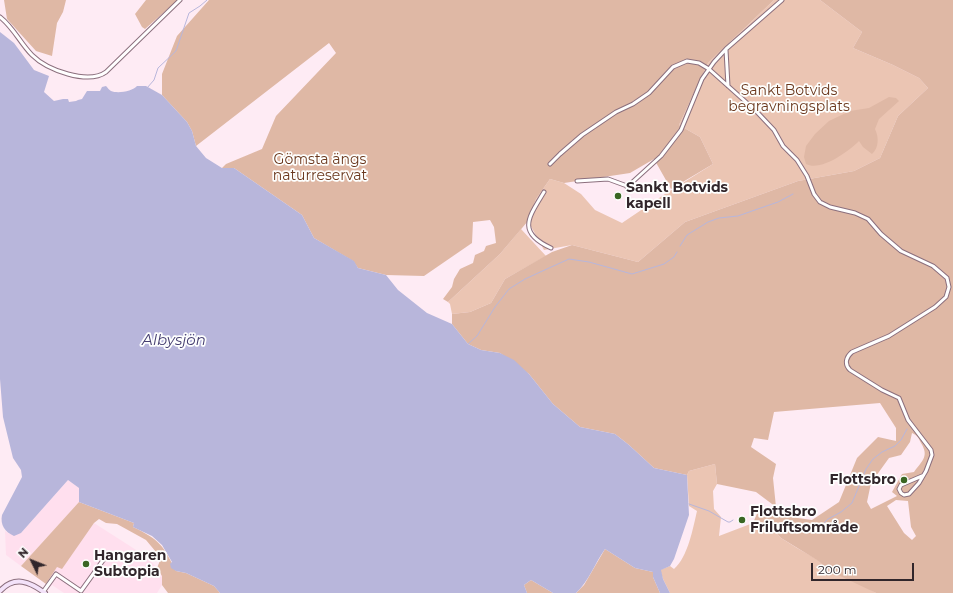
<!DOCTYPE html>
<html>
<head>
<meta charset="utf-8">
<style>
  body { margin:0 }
  #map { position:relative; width:953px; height:593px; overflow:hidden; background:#feebf4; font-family:Montserrat,sans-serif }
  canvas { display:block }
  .north { position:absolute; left:12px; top:541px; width:40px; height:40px; -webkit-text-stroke:3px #fefffe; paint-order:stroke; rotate:313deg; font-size:11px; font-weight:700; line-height:16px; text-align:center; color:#31262b }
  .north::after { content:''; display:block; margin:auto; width:14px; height:18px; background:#31262b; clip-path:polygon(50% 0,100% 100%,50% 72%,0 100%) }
  .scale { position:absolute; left:811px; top:563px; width:103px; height:18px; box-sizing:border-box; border:2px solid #31262b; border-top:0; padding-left:5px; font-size:12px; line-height:14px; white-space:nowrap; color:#31262b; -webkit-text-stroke:3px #fefffe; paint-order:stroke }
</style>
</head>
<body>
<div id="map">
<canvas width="953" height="593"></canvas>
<div class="north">N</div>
<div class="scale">200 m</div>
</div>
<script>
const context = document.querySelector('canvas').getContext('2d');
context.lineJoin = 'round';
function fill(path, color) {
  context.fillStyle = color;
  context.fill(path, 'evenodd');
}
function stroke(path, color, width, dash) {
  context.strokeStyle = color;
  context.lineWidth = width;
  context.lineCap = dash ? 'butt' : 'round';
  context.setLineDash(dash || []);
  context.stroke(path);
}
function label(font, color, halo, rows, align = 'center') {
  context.font = font + ' Montserrat,sans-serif';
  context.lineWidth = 3.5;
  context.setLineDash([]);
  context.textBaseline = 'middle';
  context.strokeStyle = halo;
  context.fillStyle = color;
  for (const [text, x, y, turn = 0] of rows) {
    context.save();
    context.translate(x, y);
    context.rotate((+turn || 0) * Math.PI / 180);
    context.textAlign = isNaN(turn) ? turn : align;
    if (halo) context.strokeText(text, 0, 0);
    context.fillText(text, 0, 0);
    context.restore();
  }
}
fill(new Path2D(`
  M68,480L79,488V502L21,566L6,555L5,531L10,534L21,533Z
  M94,523L144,555L161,571L163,576L162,585L157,593H64L52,585L51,587L46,584L57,566L62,568Z`), '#ffdfee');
fill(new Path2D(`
  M774,0H820L862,32L853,48L893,65L919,78L928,88L898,116L880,158L854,171L798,181L685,222L638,262L572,245L544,250L528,221L536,199L550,179L564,183L581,194L595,210L622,223L665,194L713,164L700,137L679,125L708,63Z
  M521,229L546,256L505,279L491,303L470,312L452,314L450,304L448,302L500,254Z
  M715,464L717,484L713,491L714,509L721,517L719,536L753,523L771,527L781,538L797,548L876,593H670L663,579L660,570L670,566L674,569C688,557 693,528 697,511L689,506L687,475L689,471Z`), '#ebc5b3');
fill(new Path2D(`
  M4,0H66L63,12L57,23L52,56L36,51L7,19Z
  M146,0H178L145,29L142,27L135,14Z
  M209,0H774L708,63L679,125L700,137L713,164L671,189L654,159L630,173L564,183L550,179L536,199L528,221L500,254L448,302L443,299L452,287L454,279L460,269L473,263L475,255L484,251L486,246L496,243L494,227L490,220L473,222L472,243L424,276L386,275L358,268L353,261L314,238L302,215L234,168H222L226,164L262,149L276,116L336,53L329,43L196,146L192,131L187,122L162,95V74L177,36Z
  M820,0H953V593H876L836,574L817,560L781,538L771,527L753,523L759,509L784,516L812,520L839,502L857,458L878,437L896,441V428L880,403L774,412L768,440L754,438L751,447L776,464L773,478L776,507L756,492L717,484L715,464L689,471L687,475L654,468L629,445L615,434L580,427L553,404L529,374L500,353L481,350L468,344L452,324V314L470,312L491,303L505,279L552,252L572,245L638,262L685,222L798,181L854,171L880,158L898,116L928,88L919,78L893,65L853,48L862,32ZM912,433C918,436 918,437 921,443C929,456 923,460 914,472L902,474L892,492L897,496L871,509L867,502L871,483L889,458L901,455L910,442ZM896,500L908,501L911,527L916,536L912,540L904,533L887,506Z
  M889,97L896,98L899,101L879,119L875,129C879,137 879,148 872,154L863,147L859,141C849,151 821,172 806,164L804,157L806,146L815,134L829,121L850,111L869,108Z
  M79,502L134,523L133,527C160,540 163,545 176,571L186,573L214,586L220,593H168L162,585V576L157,568L161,558L146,540L117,524L106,523L99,519L94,523L62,569L57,567L46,584L21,566Z
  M605,549L635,568L653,572V577L660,593H576L584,585Z
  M531,580L553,593H527L524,585Z`), '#dfb8a5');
fill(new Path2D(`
  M0,32L14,43L34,70L49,76L44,92L54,101L63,99H68L69,102L76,101L78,100L82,99L87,91H100L102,87L106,86C108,88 109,90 111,91C118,94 133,91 137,86H146L162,95L187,122L192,131L196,146L206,158L222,168H234L302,215L314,238L354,261L358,268L386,275L398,290L427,313L452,324L468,344L481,350L500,353L514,360L529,374L553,404L580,427L615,434L629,445L654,468L687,475L689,515L674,559L670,566L661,570L663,579L670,593H660L653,577V572L635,568L605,549C595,563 589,581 576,593H553L531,580L524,585L527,593H220L214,586L186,573L176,571L171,568L170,564L172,562L162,545L152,536L133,527L134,523L79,502V488L68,480L21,533L14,536C5,532 0,525 2,515L22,477L21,470L13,458L3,417L0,379Z`), '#b8b6db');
stroke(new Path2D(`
  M147,88L154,80L158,68L176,51L189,13L200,6L207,0
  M680,246L687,235L708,222L719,218L738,216L752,211L778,202L793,194
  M468,344L477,336L495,307L509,289L525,279L549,268L569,259L589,262L632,274L664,264L674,257L677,252
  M689,504L709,511L728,522H730L733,520
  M752,522L776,526L784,524L799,529L813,530L819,528L828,519L841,512L852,503L866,469L873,459L882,452L895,446L901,440L907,429`), '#b8b6db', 1);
const street = new Path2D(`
  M0,17C14,28 20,43 32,55C47,70 88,85 106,72L180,0
  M726,50L728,86
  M550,164L560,154L582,135L616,112L633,104L649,93L673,67L687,61L699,63L709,69L756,111L774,130L783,146L797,160L807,176L814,194L820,202L830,207L855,213L868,219L881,234L901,251L933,266L947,278L949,287L946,297L935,307L889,336L852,352C846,357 844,364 850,370L882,390L899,398L908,420L931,450L932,455L926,471L919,483L909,494L904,495L901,493L899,489L901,485L922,476
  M577,181L608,179L627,186
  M627,187L661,156L681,130L702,79L714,62L726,49L782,0
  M544,192C529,217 516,232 551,248
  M43,592L56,574L81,591L104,559`);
const secondary = new Path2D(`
  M0,591C15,575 30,582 45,593`);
stroke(street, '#8b6f7d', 5);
stroke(secondary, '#8b6f7d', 6);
stroke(street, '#fff', 3);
stroke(secondary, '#f3e2f9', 4);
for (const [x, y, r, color] of [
  [618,196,4,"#3a6623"],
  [904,480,4,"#3a6623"],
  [742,520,4,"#3a6623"],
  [86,564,4,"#3a6623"]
]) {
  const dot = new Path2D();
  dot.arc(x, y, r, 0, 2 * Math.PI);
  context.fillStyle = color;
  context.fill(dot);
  stroke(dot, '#fefffe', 1.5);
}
label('14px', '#6b381d', '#fefffe', [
  ["Sankt Botvids",789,91],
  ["begravningsplats",789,107],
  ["Gömsta ängs",320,160],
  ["naturreservat",320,176]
]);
label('bold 14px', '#31262b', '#fefffe', [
  ["Sankt Botvids",626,188],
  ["kapell",626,204],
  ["Flottsbro",896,480,"right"],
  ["Flottsbro",750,512],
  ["Friluftsområde",750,528],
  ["Hangaren",94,556],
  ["Subtopia",94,572]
], 'left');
label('italic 15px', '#453e70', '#fefffe', [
  ["Albysjön",174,341]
]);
</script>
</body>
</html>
